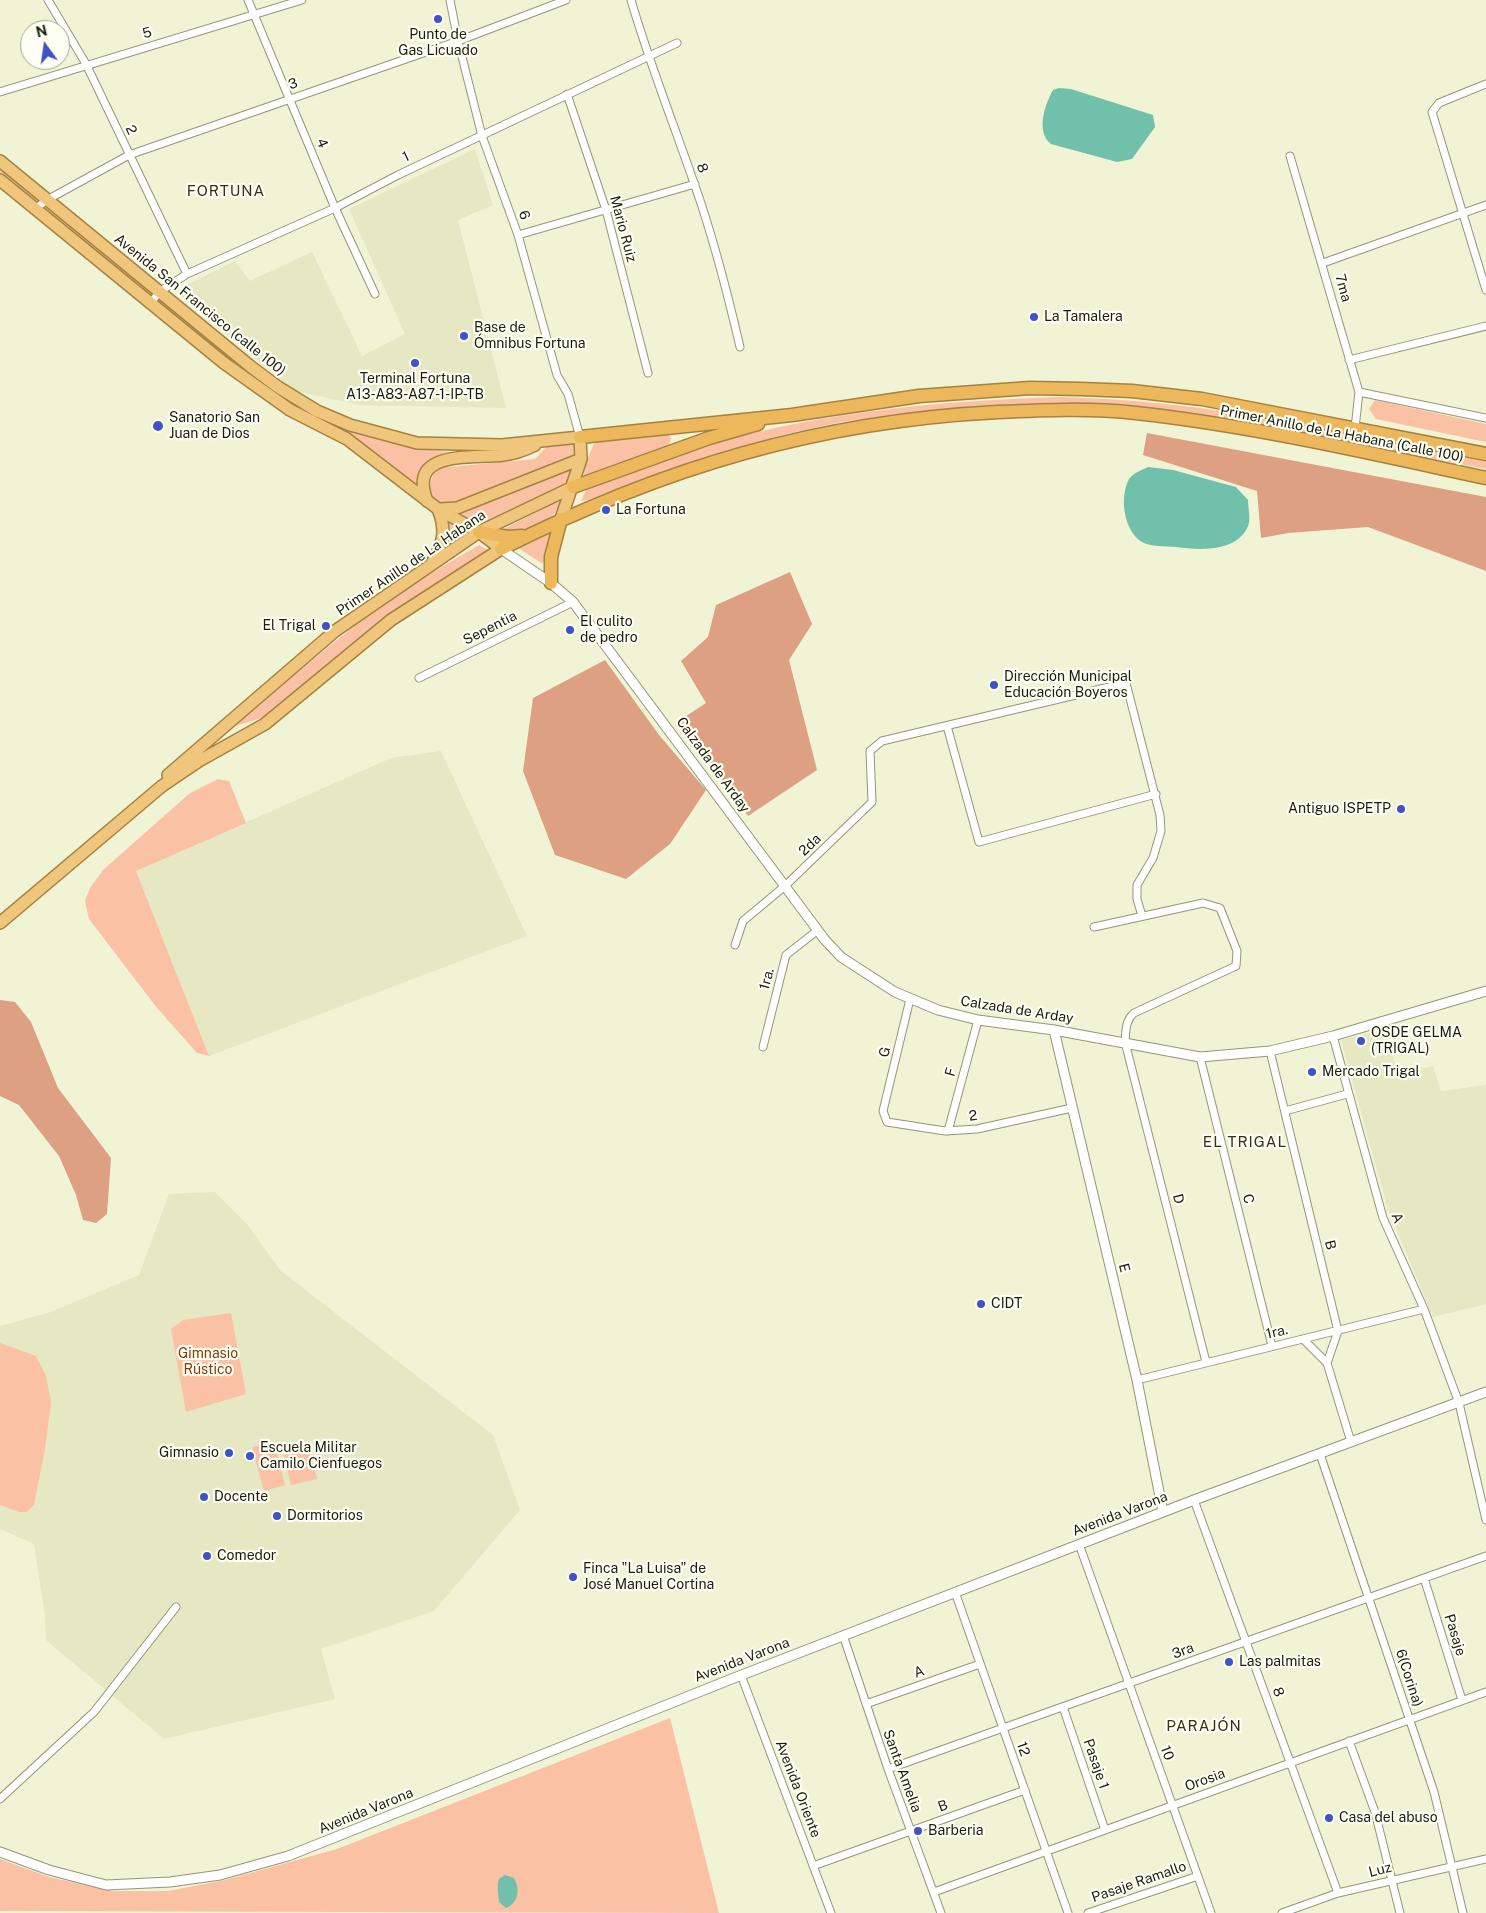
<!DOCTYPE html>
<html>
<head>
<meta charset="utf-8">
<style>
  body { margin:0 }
  #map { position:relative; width:1486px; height:1913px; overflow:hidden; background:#f1f3d5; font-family:"Public Sans",sans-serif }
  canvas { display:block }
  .north { position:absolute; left:20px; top:20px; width:50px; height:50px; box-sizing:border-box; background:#fefff3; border:1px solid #a4a599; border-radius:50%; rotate:346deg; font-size:14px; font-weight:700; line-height:20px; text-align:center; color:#1c1d12 }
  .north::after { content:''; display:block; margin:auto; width:18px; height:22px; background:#4152c6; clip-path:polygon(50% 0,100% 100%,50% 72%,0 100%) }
</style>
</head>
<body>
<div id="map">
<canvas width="1486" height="1913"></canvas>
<div class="north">N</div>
</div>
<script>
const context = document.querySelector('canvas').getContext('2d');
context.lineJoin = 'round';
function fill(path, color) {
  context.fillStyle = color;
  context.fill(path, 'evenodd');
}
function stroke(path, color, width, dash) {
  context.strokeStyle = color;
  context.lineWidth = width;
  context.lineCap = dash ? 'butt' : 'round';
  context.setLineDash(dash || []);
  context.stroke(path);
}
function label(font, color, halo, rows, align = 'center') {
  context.font = font + ' "Public Sans",sans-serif';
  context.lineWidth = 4.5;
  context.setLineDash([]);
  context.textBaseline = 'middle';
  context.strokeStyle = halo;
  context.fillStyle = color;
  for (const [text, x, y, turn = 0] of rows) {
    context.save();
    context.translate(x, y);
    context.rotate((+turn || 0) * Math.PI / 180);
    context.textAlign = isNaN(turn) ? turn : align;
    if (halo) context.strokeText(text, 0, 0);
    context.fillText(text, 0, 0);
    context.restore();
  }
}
fill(new Path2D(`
  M475,149L493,205L458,220L506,408L360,405L294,391L175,291L235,261L250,281L312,252L362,356L405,334L349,209Z
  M441,751L527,936L209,1056L136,871L391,758Z
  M1385,1029L1398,1074L1433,1066L1441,1091L1486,1085V1304L1433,1317L1388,1210L1341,1040Z
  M215,1192L247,1224L281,1271L493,1435L520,1510L434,1611L321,1649L335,1699L164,1739L46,1640L45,1616L34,1544L0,1529V1326L51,1312L139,1275L169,1194Z`), '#e5e8c2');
fill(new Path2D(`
  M0,167L41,201L37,203L0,174Z
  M46,205L154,294L151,297L42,208Z
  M159,298L227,355L225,358L157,301Z
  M231,358L249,372L350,430L411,448L459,453C435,457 422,460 415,487L289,404L229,361Z
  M1060,397C1204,400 1345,432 1486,461V469L1269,427L1109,405L1058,403L974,406L841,422L782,435L710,455L587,500L581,501L587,488C628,473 670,456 712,444C826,411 942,401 1060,397Z
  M1375,400L1486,424V442L1376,419L1369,409Z
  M667,433L671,438L669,445L584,475L585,465L595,441Z
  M571,443L577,445L578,448L575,457L461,503C456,503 450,505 445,504C425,500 428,480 438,468L535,459L547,446Z
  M572,468L571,483L486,527L460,514Z
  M558,501L562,503C552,524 522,533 500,531Z
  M449,523L468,535L447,549L450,537Z
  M555,529L543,564L518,548Z
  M479,545L491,552L268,716L229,728L364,618L411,585Z
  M218,779L229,781L246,823L136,871L209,1056L197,1053L157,1008L89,919L85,901L90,888L103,870L190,793Z
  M231,1313L246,1394L186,1412L171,1329L183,1320Z
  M0,1343L36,1356L46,1376L51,1403L45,1449L34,1505L26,1512H19L0,1505Z
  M274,1442L285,1485L264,1491L252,1447Z
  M310,1449L317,1479L291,1485L284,1455Z
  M670,1718L719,1913L0,1911V1859L49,1877L113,1891H168L225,1880L337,1849Z`), '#fac1a5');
fill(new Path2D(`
  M1147,433L1486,497V571L1368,527L1288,533L1261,538L1257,491L1143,455Z
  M790,572L812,624L789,660L817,770L748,816L680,720L706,703L681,661L708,637L716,605Z
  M605,660L659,735L706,790L670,844L626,879L555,855L523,771L533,698Z
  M0,1000L15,1002L31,1022L58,1088L111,1158L107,1214L96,1223L83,1220L76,1195L59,1156L19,1105L0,1096Z`), '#dda082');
fill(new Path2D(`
  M1059,88L1071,89L1153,115L1155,127L1132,159L1117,162L1051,144C1036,132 1044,106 1053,90Z
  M1148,467L1173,470L1236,487L1248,500C1248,507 1251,520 1248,526C1237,553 1198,550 1176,547C1166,546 1150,547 1142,542C1124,531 1119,498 1129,479C1133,473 1142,470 1148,467Z
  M505,1875L514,1878C520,1888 519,1903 506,1908L499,1902C499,1895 496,1886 499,1879Z`), '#71c0ab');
const minor = new Path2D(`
  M48,0L86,64L187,274
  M248,0L335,208L375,294
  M450,0L458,41L482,136L518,235L557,375L568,394L580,437
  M631,0C649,62 673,122 694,183C713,236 727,291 740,347
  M1486,84L1439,103L1432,112L1486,290
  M0,92L302,0
  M567,94L606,210L648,373
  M1290,156L1359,392L1355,428
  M35,209L47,200L129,155L458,41L566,0
  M518,235L695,184
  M1323,263L1486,205
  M151,303L159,292L187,274L335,208L398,175L677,43
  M1349,360L1486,326
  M1359,392L1486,418
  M419,678L573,602
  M947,726L979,842L1156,794
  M1094,927L1203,903L1220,908L1237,951L1236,966L1134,1013C1125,1021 1126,1031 1125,1042L1206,1362
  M735,945L743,921L785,886L872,802L870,751L882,741L1126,683L1160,815L1161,831L1153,858L1137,885V899L1142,916
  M910,999L883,1111L887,1122L945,1131L977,1129L1072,1108
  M1333,1036L1383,1218L1424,1309L1459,1403L1486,1520
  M763,1047L786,955L818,930
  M1270,1051L1338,1331L1327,1363L1351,1442
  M1200,1057L1272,1346
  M1285,1111L1347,1094
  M948,1131L978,1020
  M1303,1339L1327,1363
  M1137,1380L1424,1309
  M1320,1454L1434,1792L1463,1913
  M1194,1500L1338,1893
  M1079,1544L1211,1913
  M1424,1578L1462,1700
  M955,1592L1068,1913
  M843,1635L888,1769L941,1913
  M741,1675L831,1913
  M866,1704L980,1664
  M1063,1707L1105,1830
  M1349,1741L1375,1812L1400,1913
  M888,1769L1486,1556
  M0,1799L94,1712L176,1607
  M813,1866L1025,1790
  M934,1892L1486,1692
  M1088,1913L1198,1876
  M1282,1913L1338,1893L1486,1859`);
const tertiary = new Path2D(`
  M501,549L551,583L573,602L825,940L841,957L895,992L938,1010L978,1020L1054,1030L1200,1057L1270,1051L1333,1036L1486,991
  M1054,1030L1137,1380L1163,1512
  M0,1852L49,1870L106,1885L170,1882L220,1875L288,1856L734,1678L1194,1500L1486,1392`);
const trunk = new Path2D(`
  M0,161L250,366L278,387L317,411L350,425L417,443L502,445L580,437L581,459L561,519
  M0,180L224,363L290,410L347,439L438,509L479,532L501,549L391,620L265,724L199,761L162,786L0,923
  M427,501C407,449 472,459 503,455C514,454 525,450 535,445
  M440,509L457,508L581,459
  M432,563C443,544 447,531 438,509
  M168,775L335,631L479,532L573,487`);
const motorway = new Path2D(`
  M580,437L792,415L919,396L1030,388L1081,389L1132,391L1202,399L1486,454
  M573,487L709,438L758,424
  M479,532L508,537L522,536
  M501,549C662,468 818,421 998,412C1044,410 1090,408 1136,413C1254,426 1370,453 1486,478
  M551,583V557L561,519`);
stroke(minor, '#93967a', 9);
stroke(tertiary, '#93967a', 11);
stroke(trunk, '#a48241', 14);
stroke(motorway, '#a48241', 15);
stroke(minor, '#fff', 7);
stroke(tertiary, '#fff', 9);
stroke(trunk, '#f0c67c', 11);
stroke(motorway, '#edb85b', 12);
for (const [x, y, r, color] of [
  [438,19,5,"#4152c6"],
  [1034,317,5,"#4152c6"],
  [464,336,5,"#4152c6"],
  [415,363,5,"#4152c6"],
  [158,426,6,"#4152c6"],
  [606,510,5,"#4152c6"],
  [326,626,5,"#4152c6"],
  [570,630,5,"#4152c6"],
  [994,685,5,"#4152c6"],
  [1401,809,5,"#4152c6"],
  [1361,1041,5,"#4152c6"],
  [1312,1072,5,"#4152c6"],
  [981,1304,5,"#4152c6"],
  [229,1453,5,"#4152c6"],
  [250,1456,5,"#4152c6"],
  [204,1497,5,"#4152c6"],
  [277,1516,5,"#4152c6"],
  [207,1556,5,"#4152c6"],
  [573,1577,5,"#4152c6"],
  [1229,1662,5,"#4152c6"],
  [1329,1818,5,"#4152c6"],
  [918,1831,5,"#4152c6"]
]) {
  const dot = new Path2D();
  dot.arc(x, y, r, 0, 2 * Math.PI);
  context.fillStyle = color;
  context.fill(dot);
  stroke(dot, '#fefff3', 2);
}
label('14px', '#1c1d12', '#fefff3', [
  ["5",147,33,-16],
  ["3",293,84,-19],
  ["2",131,130,65],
  ["4",322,143,67],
  ["1",406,157,-25],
  ["8",702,168,70],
  ["6",524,215,70],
  ["Mario Ruiz",623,229,75],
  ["7ma",1343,288,75],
  ["Avenida San Francisco (calle 100)",200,305,39],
  ["Primer Anillo de La Habana (Calle 100)",1342,434,11],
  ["Primer Anillo de La Habana",411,563,-34],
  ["Sepentia",490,628,-27],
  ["Calzada de Arday",713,765,54],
  ["2da",810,845,-44],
  ["1ra.",767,979,-75],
  ["Calzada de Arday",1017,1010,9],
  ["G",885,1052,-77],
  ["F",951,1072,-75],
  ["2",973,1116,-7],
  ["D",1178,1199,76],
  ["C",1248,1199,76],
  ["A",1397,1218,68],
  ["B",1330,1245,76],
  ["E",1124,1268,76],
  ["1ra.",1277,1332,-13],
  ["Avenida Varona",1120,1514,-21],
  ["Pasaje",1455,1635,73],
  ["3ra",1183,1651,-20],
  ["Avenida Varona",742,1660,-21],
  ["A",919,1672,-19],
  ["6(Corina)",1409,1678,72],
  ["8",1278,1692,70],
  ["12",1023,1749,71],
  ["10",1167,1753,70],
  ["Pasaje 1",1096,1764,71],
  ["Santa Amelia",902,1771,70],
  ["Orosia",1205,1780,-20],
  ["Avenida Oriente",798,1789,69],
  ["B",943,1806,-20],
  ["Avenida Varona",366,1811,-22],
  ["Luz",1380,1870,-14],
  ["Pasaje Ramallo",1139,1882,-19]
]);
label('14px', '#1c1d12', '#fefff3', [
  ["Punto de",438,35,"center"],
  ["Gas Licuado",438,51,"center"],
  ["La Tamalera",1044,317],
  ["Base de",474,328],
  ["Ómnibus Fortuna",474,344],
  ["Terminal Fortuna",415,379,"center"],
  ["A13-A83-A87-1-IP-TB",415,395,"center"],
  ["Sanatorio San",169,418],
  ["Juan de Dios",169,434],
  ["La Fortuna",616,510],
  ["El culito",580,622],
  ["de pedro",580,638],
  ["El Trigal",316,626,"right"],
  ["Dirección Municipal",1004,677],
  ["Educación Boyeros",1004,693],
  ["Antiguo ISPETP",1391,809,"right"],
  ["OSDE GELMA",1371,1033],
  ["(TRIGAL)",1371,1049],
  ["Mercado Trigal",1322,1072],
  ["CIDT",991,1304],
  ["Escuela Militar",260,1448],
  ["Camilo Cienfuegos",260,1464],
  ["Gimnasio",219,1453,"right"],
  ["Docente",214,1497],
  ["Dormitorios",287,1516],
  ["Comedor",217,1556],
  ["Finca \"La Luisa\" de",583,1569],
  ["José Manuel Cortina",583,1585],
  ["Las palmitas",1239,1662],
  ["Casa del abuso",1339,1818],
  ["Barberia",928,1831]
], 'left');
label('14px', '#843b0e', '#fefff3', [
  ["Gimnasio",208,1354],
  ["Rústico",208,1370]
]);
context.letterSpacing = '1px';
label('15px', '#31321a', '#fefff3', [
  ["FORTUNA",226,191],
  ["EL TRIGAL",1245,1142],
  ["PARAJÓN",1204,1726]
]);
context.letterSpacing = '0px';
</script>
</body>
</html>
